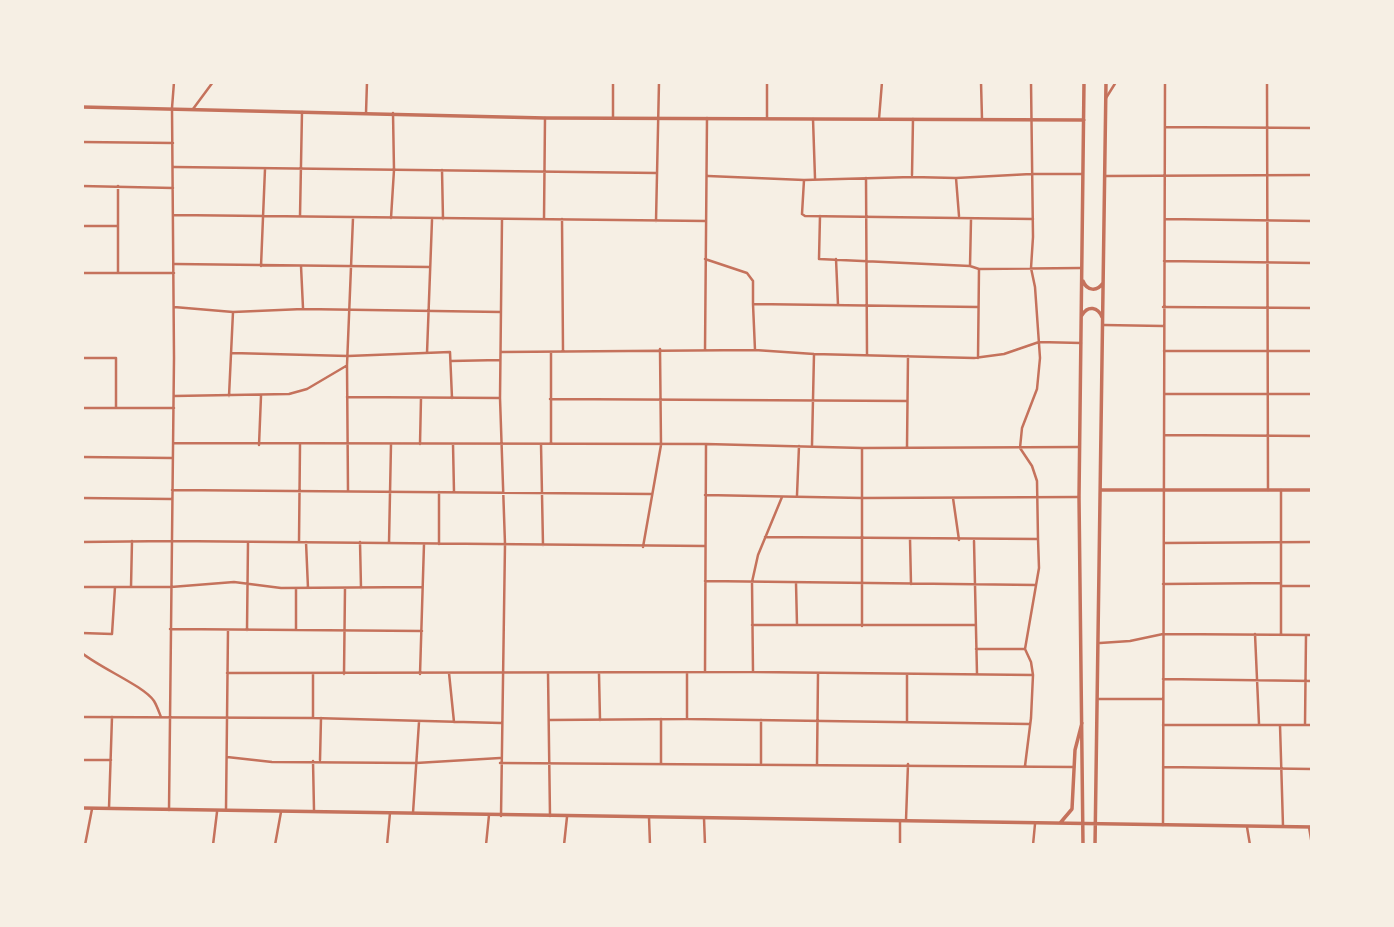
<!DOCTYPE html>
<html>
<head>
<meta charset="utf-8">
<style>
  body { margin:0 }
  #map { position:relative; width:1394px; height:927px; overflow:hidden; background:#f6efe4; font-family:"Work Sans",sans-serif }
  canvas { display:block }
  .frame { position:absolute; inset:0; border:84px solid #f6efe4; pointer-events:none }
</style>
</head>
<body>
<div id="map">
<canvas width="1394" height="927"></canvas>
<div class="frame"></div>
</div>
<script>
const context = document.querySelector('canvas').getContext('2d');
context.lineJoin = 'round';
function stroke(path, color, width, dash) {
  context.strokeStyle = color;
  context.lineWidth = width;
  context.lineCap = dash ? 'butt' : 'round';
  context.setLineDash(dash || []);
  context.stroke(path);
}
stroke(new Path2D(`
  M981,82L982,119
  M1267,82L1268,490
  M1106,98L1116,82
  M193,109L213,82
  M366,113L367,82
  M613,117V82
  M767,118V82
  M813,119L815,178
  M879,119L882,82
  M1165,127L1312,128
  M82,142L173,143
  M174,167L657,173
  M442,170L443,219
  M912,175L913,119
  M708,176L804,180L912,177L956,178L1031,174H1082
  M1106,176L1312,175
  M866,178L867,355
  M956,178L959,216
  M804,180L802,214L805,216L1033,219
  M82,186L173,188
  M118,186V273
  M174,215L706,221
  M300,216L302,112
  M820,216L819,259L970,266
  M391,218L394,170L393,113
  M544,219L545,118
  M562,219L563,351
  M1165,219L1312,221
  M971,220L970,266L979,269L978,358
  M656,221L659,82
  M82,226H117
  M705,259L747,273L753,281V304L978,307
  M836,259L838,305
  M1164,261L1312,263
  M175,264L430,267
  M261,266L265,169
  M301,266L303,308
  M979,269L1081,268
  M82,273H174
  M753,304L755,350
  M174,307L233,312L303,309L501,312
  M1163,307L1312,308
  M1104,325L1163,326
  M705,350L707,118
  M1164,351H1312
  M502,352L755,350L814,354L974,358L1004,354L1039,342L1081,343
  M551,352V443
  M232,353L348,356L450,352L452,398
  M427,353L432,220
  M82,358H116V408
  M451,361L500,360
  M1165,394H1312
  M174,396L289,394L307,389L346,366
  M229,396L233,312
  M347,397L500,398
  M550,399L907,401
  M82,408H174
  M1165,435L1312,436
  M173,443L706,444L862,448L1079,447
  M420,444L421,398
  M453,444L454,492
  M541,444L543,545
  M259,445L261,396
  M812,445L814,354
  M907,447L908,356
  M82,457L172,458
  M172,490L652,494
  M1281,490V634
  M348,491L347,365L353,218
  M439,492V544
  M705,495L862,498L1079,497
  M797,495L799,446
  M82,498L171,499
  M953,498L959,540
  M765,537L1038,539
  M910,539L911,584
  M974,541L977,674
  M82,542L171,541L705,546
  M299,542L300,445
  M306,542L308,588
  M360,542L361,588
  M389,543L391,444
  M1164,543L1312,542
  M643,547L661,445L660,349
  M705,581L1036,585
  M796,583L797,625
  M1163,584L1281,583
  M1281,586H1312
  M82,587H171L234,582L281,588L422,587
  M131,587L132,541
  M296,588V630
  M752,625H975
  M862,626V448
  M170,629L422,631
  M247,630L248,542
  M82,633L112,634L115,587
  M1255,634L1259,724
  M1100,643L1130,641L1163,634L1312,635
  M976,649H1025
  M82,653C100,668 144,686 154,701C157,706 159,712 161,717
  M705,672L706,444
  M753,672L752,582L758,555L782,497
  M227,673L753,672L1033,675
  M313,673V718
  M449,673L454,722
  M548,673L550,816
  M687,673V719
  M344,674L345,588
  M420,674L424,544
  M599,674L600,720
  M907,674V722
  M1163,679L1312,681
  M1099,699H1162
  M82,717L313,718L501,723
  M549,720L687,719L1029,724
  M761,720V763
  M1163,725H1312
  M1280,725L1283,826
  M1305,725L1306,635
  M227,757L272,762L416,763L500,758
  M82,760H111
  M320,760L321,718
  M313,761L314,810
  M500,763L1074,767
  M661,764V719
  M817,764L818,674
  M1025,766L1031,718L1033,675L1031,662L1025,649L1039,568L1038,539L1037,481L1032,466L1020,448L1022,428L1037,389L1040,358L1035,287L1031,268L1033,237L1031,82
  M1163,767L1312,769
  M109,808L112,717
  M226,809L228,630
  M169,810L174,358L172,108L174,82
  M413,813L419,722
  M501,816L505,544L500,398L502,219
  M649,817L650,845
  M704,818L705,845
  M906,820L908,764
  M1163,825L1165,82
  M1247,827L1250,845
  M1309,827L1312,845
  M85,845L92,809
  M213,845L217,812
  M275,845L281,812
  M387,845L390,813
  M486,845L489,815
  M564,845L567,817
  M900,845V821
  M1033,845L1035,824`), '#c5725c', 2.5);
stroke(new Path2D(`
  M82,107L545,118L1084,120
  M1083,281C1087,291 1097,292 1103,283
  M1082,315C1088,305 1098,307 1102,317
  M1101,490H1312
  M82,808L1312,827
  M1061,822L1072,809L1075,750L1082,723
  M1083,845L1079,497L1084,82
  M1095,845L1106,82`), '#c5725c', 3.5);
</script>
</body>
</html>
